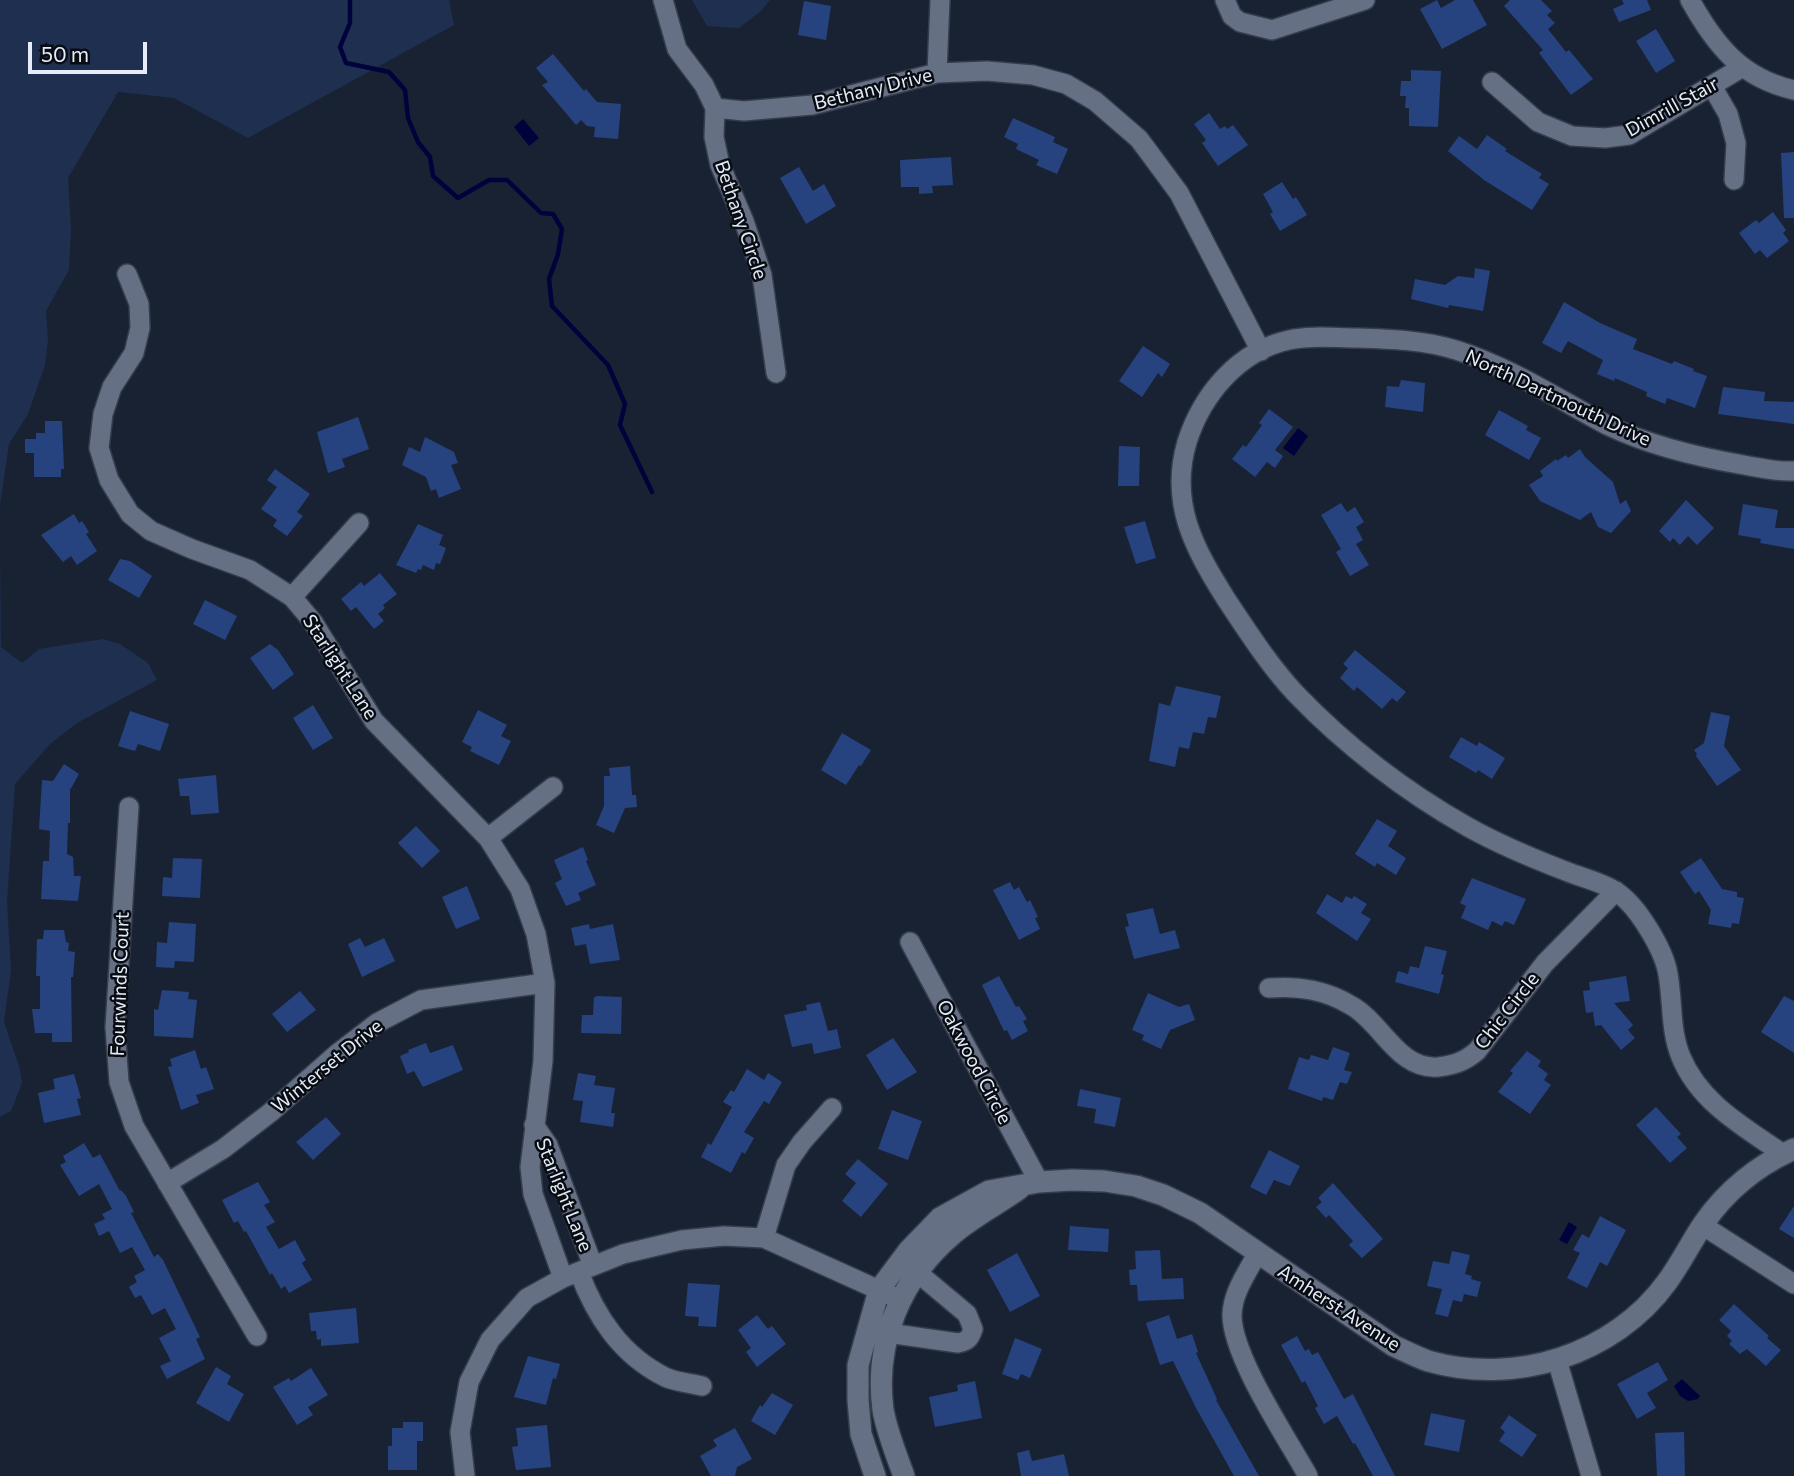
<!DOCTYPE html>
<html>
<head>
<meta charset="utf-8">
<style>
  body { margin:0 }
  #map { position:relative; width:1794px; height:1476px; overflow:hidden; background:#192233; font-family:Commissioner,sans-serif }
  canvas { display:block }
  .scale { position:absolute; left:28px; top:42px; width:119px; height:32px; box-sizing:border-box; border:4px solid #e5ebf7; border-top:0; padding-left:9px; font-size:21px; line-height:24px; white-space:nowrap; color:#e5ebf7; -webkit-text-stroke:5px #080c13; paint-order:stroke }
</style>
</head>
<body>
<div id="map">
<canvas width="1794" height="1476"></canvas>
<div class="scale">50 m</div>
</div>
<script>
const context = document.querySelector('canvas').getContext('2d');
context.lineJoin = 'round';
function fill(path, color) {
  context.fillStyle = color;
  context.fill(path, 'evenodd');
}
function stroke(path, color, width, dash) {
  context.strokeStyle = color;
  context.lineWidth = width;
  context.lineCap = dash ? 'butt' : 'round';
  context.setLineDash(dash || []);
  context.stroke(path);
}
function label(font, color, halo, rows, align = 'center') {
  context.font = font + ' Commissioner,sans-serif';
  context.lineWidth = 5;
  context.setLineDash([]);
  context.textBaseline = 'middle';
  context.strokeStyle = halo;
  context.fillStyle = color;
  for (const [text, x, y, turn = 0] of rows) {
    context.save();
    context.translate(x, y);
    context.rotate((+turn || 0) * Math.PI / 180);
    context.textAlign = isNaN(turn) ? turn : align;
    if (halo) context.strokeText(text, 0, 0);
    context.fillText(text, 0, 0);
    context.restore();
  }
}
fill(new Path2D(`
  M0,0H449L454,25L248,138L174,98L118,92L68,178L71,228L69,270L46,311L48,340L45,365L28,414L9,444L0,505Z
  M692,0H770L761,11L739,28L707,26Z
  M0,547L1,647L22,663L39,649L103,639L120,644L148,663L157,680L77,723L49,745L15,784L7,902L11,970L4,1022L20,1069L22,1083L11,1111L0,1117Z`), '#1e2f50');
fill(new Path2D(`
  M523,119L539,138L529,146L514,127Z
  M1298,428L1308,436L1294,456L1283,448Z
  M1569,1222L1577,1227L1567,1244L1559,1240Z
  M1682,1379L1700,1396L1698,1399L1688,1401L1680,1396L1674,1386Z`), '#00023b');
stroke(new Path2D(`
  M350,0V23L340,47L346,63L389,72L405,90L408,118L418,142L430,157L433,176L458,198L489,180H507L541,213L553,214L562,229L558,254L549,279L552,306L608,365L625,404L620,425L652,492`), '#00023b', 4.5);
fill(new Path2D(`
  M1437,0L1441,8L1455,0H1473L1487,25L1442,49L1420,9Z
  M1510,0H1541L1552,11L1547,15L1555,23L1548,29L1566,52L1569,50L1593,79L1571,95L1539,53L1543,50L1504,6Z
  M1622,0H1647L1651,10L1619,22L1613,9L1624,4Z
  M804,1L831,6L826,40L798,35Z
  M1656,29L1675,61L1656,73L1636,41Z
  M553,54L584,91L586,89L597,102L621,104L618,139L594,137L595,127L587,126L581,120L576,125L542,85L548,82L536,68Z
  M1411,70L1441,71L1438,127L1409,126V108H1405L1406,96H1400L1401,81H1411Z
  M1209,113L1220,129L1225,126L1227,129L1233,125L1248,145L1218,166L1202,143L1206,140L1194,124Z
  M1013,118L1055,137L1053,142L1068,149L1057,174L1036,165L1039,160L1016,149L1018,144L1004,137Z
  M1487,135L1507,149L1505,151L1542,174L1539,178L1549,184L1532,210L1484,180L1448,151L1459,136L1477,149Z
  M1794,152V218H1784L1781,153Z
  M951,157L953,185L932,186L933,193L919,194V187H901L900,160Z
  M799,167L813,191L824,184L836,206L806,224L780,178Z
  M1282,182L1293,199L1296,197L1307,215L1280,231L1270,214L1273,212L1263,194Z
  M1773,212L1786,230L1783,233L1789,241L1767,258L1760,250L1755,254L1739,233L1756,220L1759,223Z
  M1475,268L1490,271L1483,311L1449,305L1448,308L1411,299L1415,279L1445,285L1458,276L1474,278Z
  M1564,302L1600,323L1637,339L1633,349L1672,364L1674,361L1694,369L1693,371L1707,376L1695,408L1667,398L1665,404L1646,396L1647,392L1615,378L1614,381L1597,374L1603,360L1568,341L1561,353L1542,343Z
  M1143,346L1170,364L1162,377L1158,373L1142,397L1119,381Z
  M1401,380L1425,383L1423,412L1385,407L1387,386L1399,387Z
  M1723,387L1765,392L1764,401L1794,402V424L1718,414Z
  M1269,409L1293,427L1275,450L1283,456L1275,468L1267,462L1255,477L1232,459L1243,445L1246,447L1262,425L1259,423Z
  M1499,410L1528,426L1526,430L1541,438L1529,460L1485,435Z
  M358,417L369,449L342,459L345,467L328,473L317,432Z
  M45,421H62L64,469H61V477H34V453H25V439H36V433H45Z
  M425,437L454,452L458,463L451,465L461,489L439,498L436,489L431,491L426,477L402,465L409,447L420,452Z
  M1119,446L1140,447L1139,486H1118Z
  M1580,449L1585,457L1613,482L1620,504L1626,500L1631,511L1611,533L1598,527L1591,512L1580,520L1540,501L1529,485L1543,476L1540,471L1556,459L1557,461L1566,455L1568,458Z
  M275,469L310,494L297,512L303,516L287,536L273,526L277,520L261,509L277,487L267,480Z
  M1686,500L1714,528L1697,545L1688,536L1680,545L1673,538L1670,542L1659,531Z
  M1341,503L1347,512L1355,507L1364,522L1356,527L1363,540L1356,544L1369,565L1350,576L1336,552L1341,549L1321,515Z
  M1743,504L1778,510L1775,528H1794V549L1760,543L1761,539L1738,535Z
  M74,514L79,523L82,521L89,532L86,534L97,551L77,565L71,556L63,562L41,535Z
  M1145,521L1156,558L1136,564L1124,527Z
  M418,524L443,535L439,545L446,548L440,564L436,563L434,570L423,565L421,570L418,569L416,573L396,565Z
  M120,559L130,561L152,576L139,598L108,580Z
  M380,573L397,594L383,605L385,608L378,614L384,621L374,629L356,607L351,611L341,599L361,582L364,586Z
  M205,600L237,616L225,640L193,624Z
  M270,644L278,650L294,674L273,690L250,658Z
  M1355,650L1406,692L1397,702L1392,698L1382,709L1357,687L1354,691L1340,678L1348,668L1343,664Z
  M1176,686L1221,696L1216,718L1208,717L1204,734L1193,732L1189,749L1179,747L1175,767L1149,761L1159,703L1170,706Z
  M313,705L333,738L313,750L293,718Z
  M478,710L507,725L501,736L511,741L499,765L470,751L472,747L462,742Z
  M130,711L169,724L160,751L138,744L135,751L118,746Z
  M1711,712L1730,716L1724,746L1741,770L1717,786L1696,756L1697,754L1694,750L1704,743Z
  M842,733L871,750L861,766L859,765L846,785L821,770Z
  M1461,737L1477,746L1479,742L1505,758L1492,779L1478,770L1476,773L1449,757Z
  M64,764L79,774L70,790V823H68L67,854L73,857L74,876H81L78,901L41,899L43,861H49L50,831L39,829L42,780L53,781Z
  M630,766L632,795H636L637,807L625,808L614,833L596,825L604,806V776H610L609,768Z
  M216,775L219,813L191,815L189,796H180L178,779Z
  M1377,819L1397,831L1388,846L1406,858L1396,875L1377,863L1375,867L1355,854Z
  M416,826L440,851L422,868L398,843Z
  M583,847L588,860L586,861L596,885L578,893L581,900L566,906L555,883L562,879L554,860Z
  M173,858L202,859L200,898L162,896L163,877L172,878Z
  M1701,858L1722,889L1737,892V897L1744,898L1739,924L1732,923L1731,928L1708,924L1711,910L1699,891L1695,894L1680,872Z
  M1472,878L1526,899L1514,925L1505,921L1502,926L1492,921L1488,930L1461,918L1466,906L1460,903Z
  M1010,882L1014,890L1019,887L1027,902L1030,900L1038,917L1035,918L1040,929L1019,940L993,890Z
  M467,886L480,919L456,929L442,897Z
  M1327,894L1342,903L1346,896L1352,899L1354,896L1367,904L1361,913L1371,919L1357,941L1316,913Z
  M1153,908L1160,934L1175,930L1180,948L1134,959L1125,927L1129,926L1126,914Z
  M169,922L196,924L194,962L175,961L174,968L156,967L157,942L167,943Z
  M589,924L590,929L613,924L620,960L590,964L586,944L575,946L571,928Z
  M44,930H64L66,942L69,943L68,951L75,952L73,977H71L72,1042H52V1033H35L32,1009H40V976H36L37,939H43Z
  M360,938L365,947L384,938L395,961L362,977L348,944Z
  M1425,946L1447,951L1441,974L1444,975L1439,994L1395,982L1398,971L1408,974L1410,966L1419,968Z
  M999,976L1016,1007L1019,1006L1027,1019L1023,1021L1028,1031L1012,1040L1007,1030L1004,1031L982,985Z
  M1626,976L1630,1001L1614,1003L1633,1025L1628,1030L1635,1038L1621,1050L1601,1025L1595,1026L1593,1012L1586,1013L1583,991L1590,990L1589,982Z
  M162,990L189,992L188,999L197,1000L193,1038L154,1036V1009L158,1010Z
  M300,991L316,1010L287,1032L272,1014Z
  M1148,993L1179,1007L1189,1004L1195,1020L1170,1030L1161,1049L1142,1040L1144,1035L1132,1030Z
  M598,996L622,997L621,1034L581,1033L582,1015H593L594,997Z
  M1784,996L1794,1001V1053L1761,1032Z
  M820,1002L828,1031L837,1029L841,1048L814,1054L812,1043L792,1047L784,1015L807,1010L806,1005Z
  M893,1038L917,1072L887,1090L866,1055Z
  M426,1043L430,1053L453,1045L463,1070L423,1087L414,1071L407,1074L400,1056L409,1052L408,1050Z
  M1333,1047L1350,1053L1344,1070L1352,1072L1347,1084L1340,1082L1333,1100L1323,1097L1322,1101L1288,1089L1299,1057L1309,1060L1311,1055L1328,1060Z
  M195,1050L201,1069L206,1067L214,1089L196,1095L199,1103L181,1110L168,1067L172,1066L170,1059Z
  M1527,1051L1541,1061L1538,1066L1548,1074L1544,1080L1551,1085L1530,1114L1498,1092L1513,1073L1510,1071Z
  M747,1069L764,1080L768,1073L782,1082L769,1104L764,1101L744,1132L754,1138L745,1154L742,1152L731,1173L701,1157L708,1143L711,1145L732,1107L723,1102L731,1090L734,1092Z
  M578,1073L596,1076L594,1085L615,1088L611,1113H615L613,1127L580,1122L583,1101L573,1100Z
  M74,1074L81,1098L77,1099L81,1115L44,1123L38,1093L55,1089L53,1079Z
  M1080,1089L1121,1098L1115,1127L1094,1123L1096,1109L1077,1106Z
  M1656,1107L1681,1134L1677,1137L1687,1148L1670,1163L1636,1125Z
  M892,1110L922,1121L908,1160L878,1149Z
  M326,1117L341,1134L313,1160L296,1142Z
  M84,1143L93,1158L100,1154L120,1191L121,1190L126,1196L134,1212L131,1213L154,1257L158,1254L163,1260L200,1337L196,1339L205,1359L167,1379L160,1366L171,1361L159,1338L176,1329L165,1308L152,1315L141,1295L135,1298L129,1287L137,1282L134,1276L145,1270L132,1247L120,1253L109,1231L99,1236L94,1224L105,1219L102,1214L112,1209L99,1184L79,1196L60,1165L66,1162L63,1156Z
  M1269,1150L1300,1166L1290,1186L1274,1180L1266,1195L1250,1187Z
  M858,1159L888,1184L861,1217L842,1201L856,1183L845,1174Z
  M258,1182L270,1202L264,1205L275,1222L266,1227L279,1249L295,1240L306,1260L302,1263L312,1280L289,1293L285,1286L281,1289L272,1273L270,1275L246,1231L244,1232L238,1221L234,1223L222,1200Z
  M1333,1183L1383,1239L1362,1258L1349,1245L1353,1241L1329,1215L1326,1218L1316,1207L1322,1202L1318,1198Z
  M1794,1206V1238L1779,1229Z
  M1600,1216L1626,1230L1607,1266L1600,1262L1587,1288L1567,1278L1580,1253L1573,1250L1582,1234L1589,1238Z
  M1070,1226L1109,1229L1108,1252L1068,1250Z
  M1160,1250L1162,1279L1183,1278L1184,1299L1138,1301L1137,1285H1130L1129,1270L1136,1269L1135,1251Z
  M1452,1251L1470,1255L1465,1274L1472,1276L1471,1279L1481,1282L1477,1297L1464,1294L1462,1302L1453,1300L1448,1317L1435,1314L1442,1289L1427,1286L1433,1261L1449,1264Z
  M1017,1253L1040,1296L1010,1312L987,1270Z
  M688,1283L720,1285L716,1327L698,1326L699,1317L685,1316Z
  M1734,1304L1769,1336L1767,1338L1781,1350L1766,1366L1747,1349L1740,1354L1729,1344L1732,1341L1727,1336L1731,1331L1719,1320Z
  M356,1308L359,1343L321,1346V1339L317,1340L316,1331H311L309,1313Z
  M757,1315L768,1329L772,1326L786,1344L757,1367L746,1352L751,1348L738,1330Z
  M1169,1315L1177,1339L1192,1334L1198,1352L1196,1353L1217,1399L1216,1400L1259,1476H1234L1196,1408L1173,1361L1160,1365L1146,1323Z
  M1297,1336L1305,1351L1309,1349L1312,1355L1318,1352L1344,1399L1353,1394L1395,1476H1373L1355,1443L1353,1444L1337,1416L1324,1424L1315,1408L1318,1406L1305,1381L1302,1383L1281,1345Z
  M1015,1338L1042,1349L1030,1378L1021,1374L1018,1380L1002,1374Z
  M528,1356L560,1364L556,1379L553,1378L546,1405L514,1397Z
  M1658,1362L1668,1380L1647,1393L1656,1408L1637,1419L1617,1384Z
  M216,1367L231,1376L227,1384L244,1394L229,1422L196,1403Z
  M311,1368L328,1395L308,1407L313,1415L297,1425L273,1387L289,1378L291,1381Z
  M975,1381L982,1418L935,1427L929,1397L958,1391L957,1385Z
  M772,1393L793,1405L775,1435L751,1421L760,1405L762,1407Z
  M1431,1413L1465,1420L1459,1452L1424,1445Z
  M1509,1415L1537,1435L1522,1457L1499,1441L1505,1432L1500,1428Z
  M403,1422H423V1441H417V1470H388V1446H392V1428H403Z
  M547,1425L551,1467L516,1470L512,1447L518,1446L516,1428Z
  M735,1428L752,1459L737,1467L735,1476H711L700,1456L717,1446L713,1440Z
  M1684,1432L1685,1476H1657L1655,1433Z
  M1029,1450L1032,1461L1064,1454L1069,1476H1021L1017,1453Z`), '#26437f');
const street = new Path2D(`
  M663,0L677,49L704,85L715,108L744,111L812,105L937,73L987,71L1033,75L1066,84L1095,101L1139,139L1179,193L1261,351
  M1225,0L1232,16L1240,22L1272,30L1365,0
  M1690,0C1715,45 1741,78 1794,90
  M937,73L940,0
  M1492,82L1538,122L1572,136L1605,138L1629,135L1741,68
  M1712,86L1728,114L1736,143L1734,180
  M715,108L714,137L720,165L744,221L762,275L776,373
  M127,274L139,304L140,328L134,353L112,387L103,414L99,448L109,480L130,514L151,531L192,549L250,570L292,597L313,622L374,721L488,838L520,889L536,934L545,983L543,1061L530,1167L533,1194L563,1278
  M292,597L359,523
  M129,807L115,1027L119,1082L134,1126L257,1336
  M488,838L553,787
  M910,942L1039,1182
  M1269,988C1300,986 1326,990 1352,1006C1382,1023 1398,1070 1438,1067C1454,1065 1464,1062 1477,1051L1545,963L1616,891
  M534,1125L548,1145L593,1266
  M1783,1154C1744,1127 1700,1103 1681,1057C1670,1031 1673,1002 1668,974C1664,950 1637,904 1615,891C1602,882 1583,878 1568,872C1534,859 1500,845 1468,827C1406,792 1345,745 1296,694C1269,665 1248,632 1226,599C1194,548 1169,503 1187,442C1202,395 1238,351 1289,340C1311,335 1335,338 1356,338C1390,339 1424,340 1456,350C1510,367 1558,399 1607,425C1650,446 1697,457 1744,465C1761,468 1777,472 1794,471
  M167,1183L223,1149L271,1112L338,1053L377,1023L421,1000L545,983
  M1702,1225L1794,1284
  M764,1238L786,1165L802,1142L832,1108
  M1257,1254C1247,1273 1233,1292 1232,1314C1231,1355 1287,1438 1308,1476
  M579,1272C596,1317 621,1355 665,1377C675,1382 690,1383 702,1386
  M874,1331L958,1343C968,1341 970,1338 973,1329L967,1314L906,1263
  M1557,1360L1591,1476
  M465,1476L460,1432L469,1382L490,1340L527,1298L563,1278L623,1254L682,1240L724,1236L764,1238L901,1300`);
const secondary = new Path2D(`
  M875,1476L861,1434L858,1400V1365L879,1290L909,1250L940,1218L989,1191L1039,1182L1072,1180L1104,1181L1136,1186L1163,1195L1200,1213L1394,1346C1405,1351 1417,1357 1428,1361C1515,1386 1614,1355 1667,1282C1681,1263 1691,1242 1704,1223C1726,1191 1758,1165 1794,1149
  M904,1476C896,1454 887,1432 883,1410C874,1342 901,1278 953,1234C973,1217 998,1204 1019,1189`);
stroke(street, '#363c4b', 22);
stroke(secondary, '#363c4b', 24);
stroke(street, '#657085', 19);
stroke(secondary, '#657085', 21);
label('19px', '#e5ebf7', '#080c13', [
  ["Bethany Drive",873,89,-14],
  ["Dimrill Stair",1672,107,-29],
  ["Bethany Circle",741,220,71],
  ["North Dartmouth Drive",1558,398,25],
  ["Starlight Lane",340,667,57],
  ["Fourwinds Court",120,984,-88],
  ["Chic Circle",1507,1011,-52],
  ["Oakwood Circle",974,1062,62],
  ["Winterset Drive",327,1066,-39],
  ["Starlight Lane",564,1195,68],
  ["Amherst Avenue",1339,1308,33]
]);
</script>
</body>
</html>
